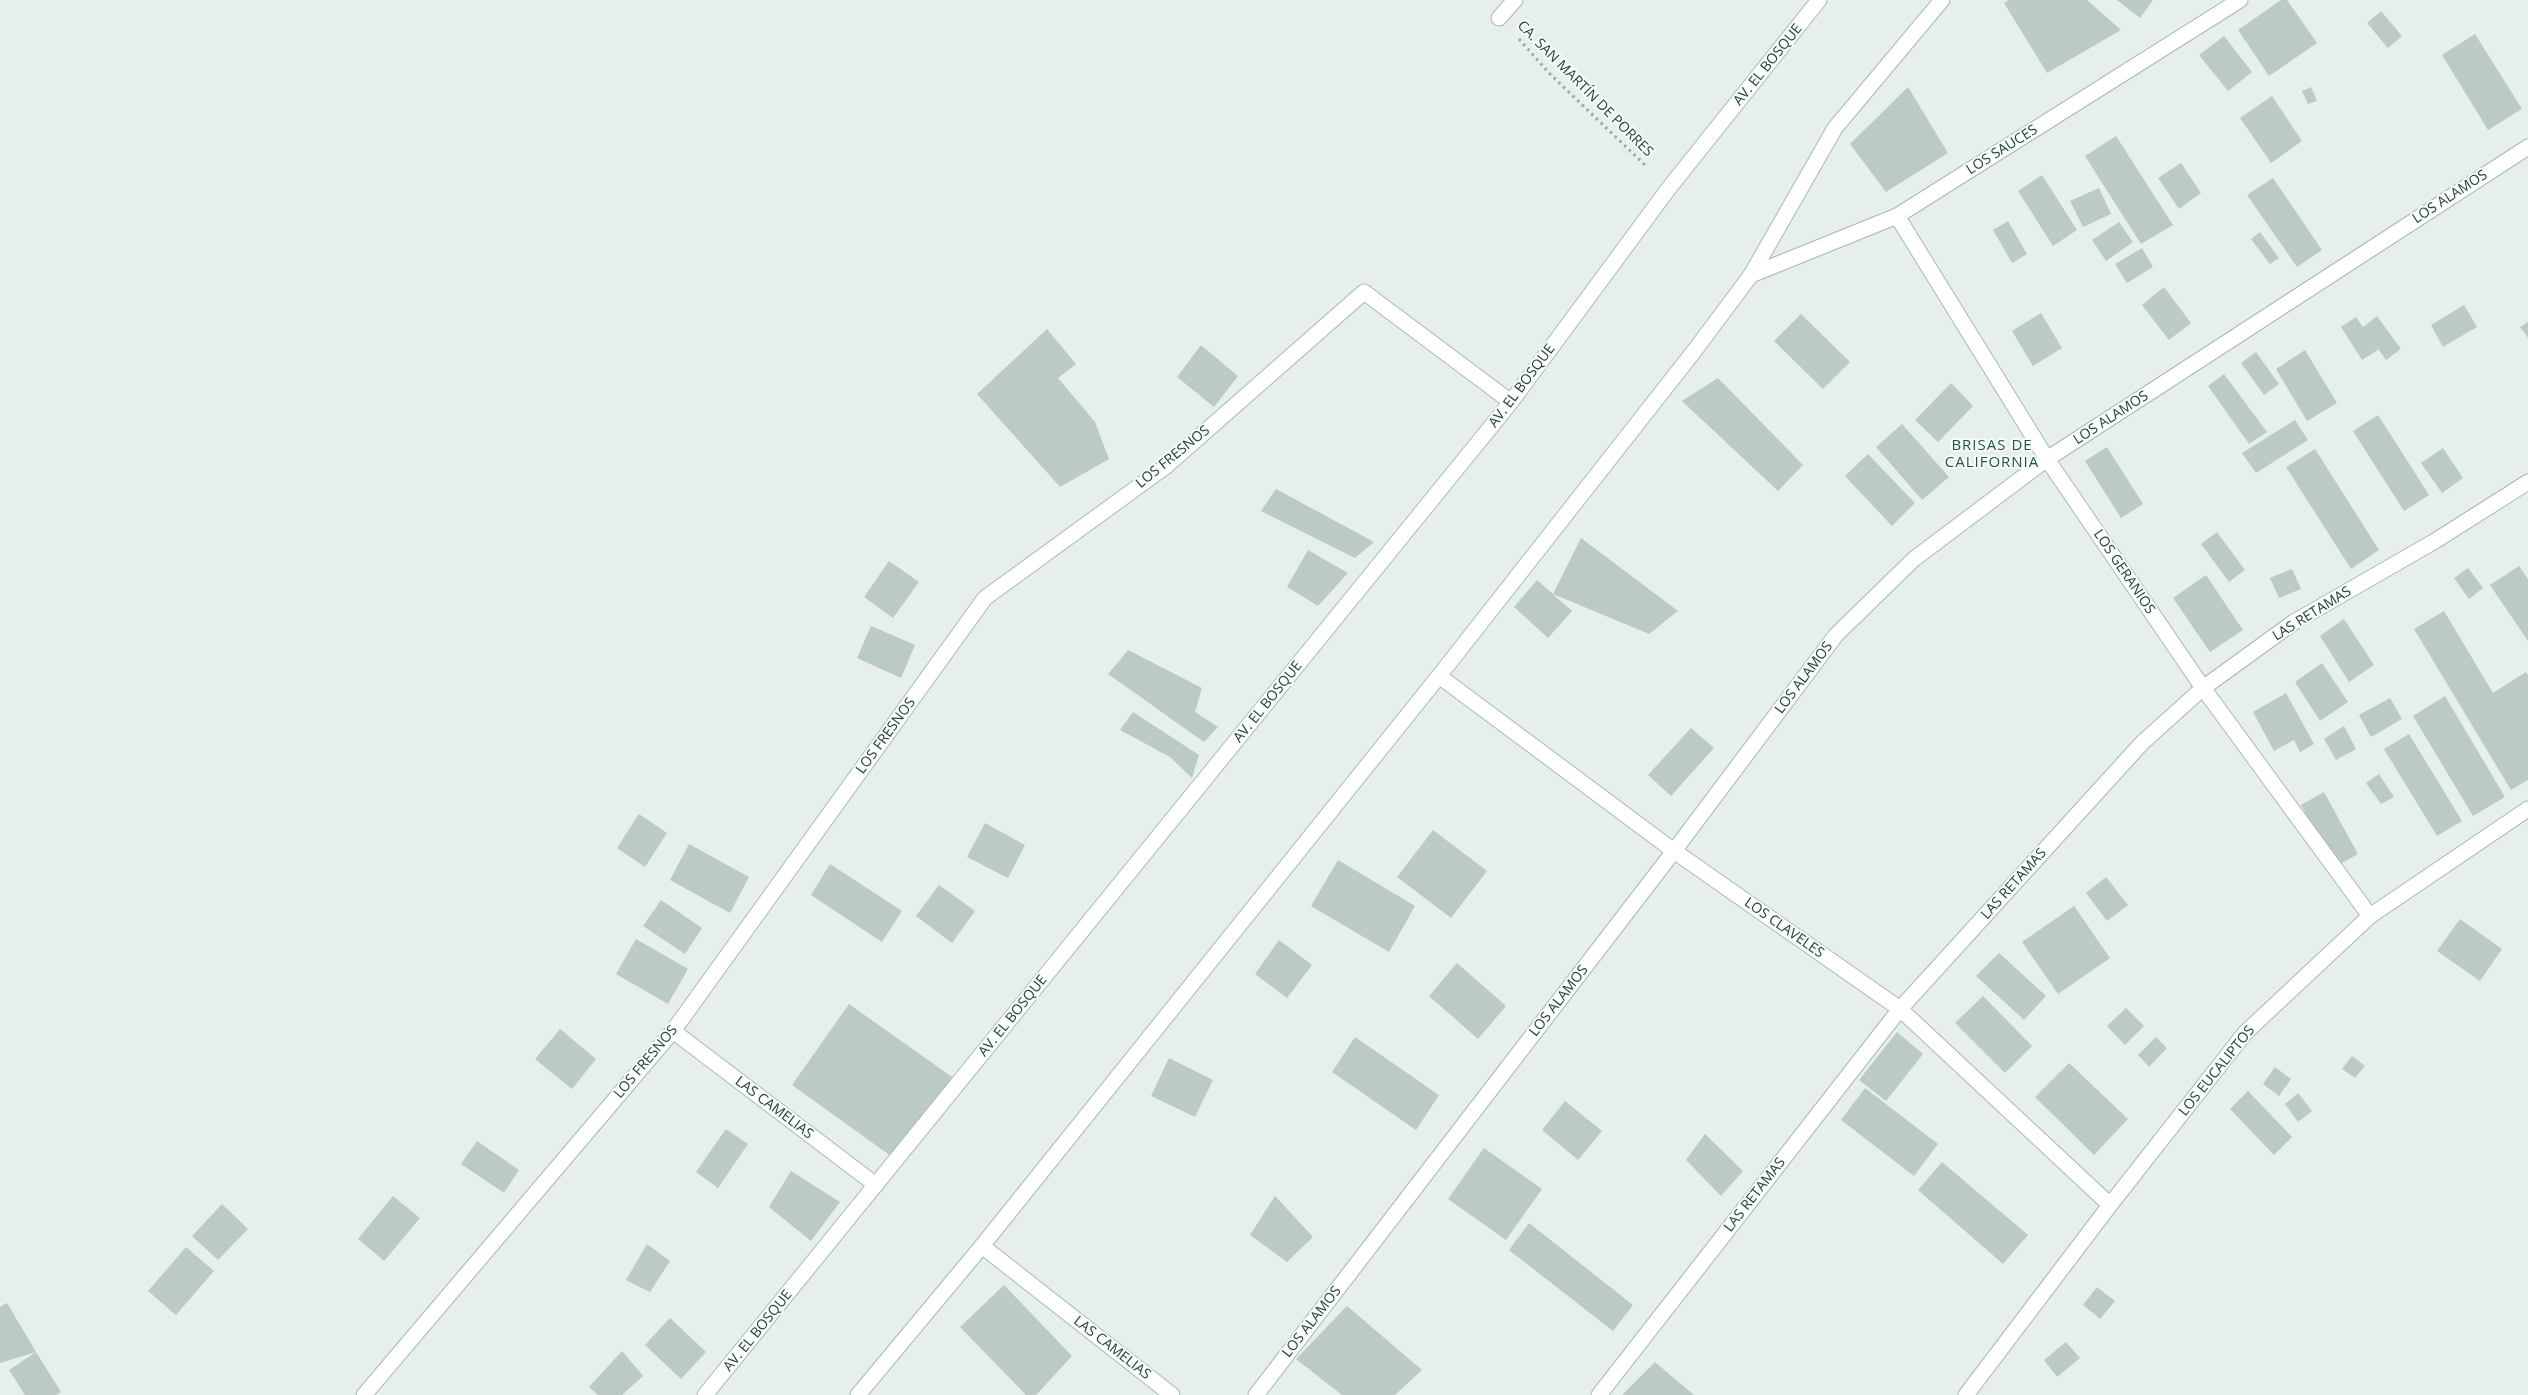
<!DOCTYPE html>
<html>
<head>
<meta charset="utf-8">
<style>
  body { margin:0 }
  canvas { display:block; background:#e6efeb }
</style>
</head>
<body>
<canvas width="2528" height="1395"></canvas>
<script>
const context = document.querySelector('canvas').getContext('2d');
context.lineJoin = 'round';
function fill(path, color) {
  context.fillStyle = color;
  context.fill(path, 'evenodd');
}
function stroke(path, color, width, dash) {
  context.strokeStyle = color;
  context.lineWidth = width;
  context.lineCap = dash ? 'butt' : 'round';
  context.setLineDash(dash || []);
  context.stroke(path);
}
function label(font, color, halo, rows, align = 'center') {
  context.font = font + ' "Open Sans",sans-serif';
  context.lineWidth = 4;
  context.setLineDash([]);
  context.textBaseline = 'middle';
  context.strokeStyle = halo;
  context.fillStyle = color;
  for (const [text, x, y, turn = 0] of rows) {
    context.save();
    context.translate(x, y);
    context.rotate((+turn || 0) * Math.PI / 180);
    context.textAlign = isNaN(turn) ? turn : align;
    if (halo) context.strokeText(text, 0, 0);
    context.fillText(text, 0, 0);
    context.restore();
  }
}
fill(new Path2D(`
  M2009,0H2087L2121,30L2047,73L2004,3Z
  M2117,0H2153L2140,18Z
  M2281,0H2287L2317,43L2269,76L2238,30Z
  M2381,11L2402,36L2388,48L2367,23Z
  M2475,34L2522,109L2488,130L2442,55Z
  M2224,36L2252,72L2228,91L2199,55Z
  M1908,87L1948,153L1886,192L1850,144Z
  M2311,87L2317,101L2308,104L2302,91Z
  M2272,96L2302,141L2271,163L2240,118Z
  M2116,136L2173,225L2141,244L2085,156Z
  M2181,163L2201,193L2179,209L2158,178Z
  M2042,175L2077,230L2053,246L2018,191Z
  M2273,178L2322,250L2297,267L2247,195Z
  M2099,188L2111,214L2083,227L2070,201Z
  M2008,221L2027,254L2012,263L1993,230Z
  M2119,222L2133,242L2106,261L2092,240Z
  M2260,232L2279,258L2270,264L2251,239Z
  M2142,248L2153,267L2127,283L2115,264Z
  M2164,287L2191,323L2169,340L2142,305Z
  M2464,305L2477,327L2443,347L2431,325Z
  M2041,313L2062,348L2033,366L2012,331Z
  M1801,314L1850,362L1823,389L1774,341Z
  M2377,316L2401,349L2386,360L2374,343L2378,350L2362,360L2341,327L2356,317L2363,327Z
  M2528,322V338L2520,327Z
  M1047,329L1076,364L1058,378L1095,422L1109,459L1060,487L977,394Z
  M1201,345L1238,376L1214,407L1177,377Z
  M2305,350L2337,403L2307,421L2276,369Z
  M2256,352L2279,384L2264,395L2241,363Z
  M2224,374L2267,432L2249,444L2208,386Z
  M1718,378L1803,465L1778,491L1682,401Z
  M1951,383L1973,406L1938,442L1915,420Z
  M2378,415L2429,495L2404,511L2353,431Z
  M2295,420L2308,440L2256,473L2242,453Z
  M1902,424L1949,477L1922,500L1876,447Z
  M2107,447L2143,504L2121,518L2085,461Z
  M2443,448L2463,478L2442,493L2421,463Z
  M2315,449L2379,550L2351,569L2286,467Z
  M1868,454L1915,503L1892,526L1845,476Z
  M1276,489L1374,542L1355,558L1261,511Z
  M2217,532L2245,570L2229,582L2201,544Z
  M1581,538L1678,611L1649,634L1553,594Z
  M1308,550L1348,573L1318,606L1287,587Z
  M889,561L919,582L893,618L864,597Z
  M2519,566L2528,579V641L2490,585Z
  M2468,568L2483,588L2469,599L2454,578Z
  M2292,569L2301,589L2279,598L2270,578Z
  M2206,575L2243,630L2210,652L2173,598Z
  M1537,580L1572,611L1548,638L1514,607Z
  M2444,611L2493,693L2526,672L2528,675V780L2511,790L2414,629Z
  M2344,619L2374,665L2349,682L2320,636Z
  M871,626L915,645L901,678L857,658Z
  M1128,650L1202,688L1195,712L1218,727L1204,742L1108,674Z
  M2322,663L2348,702L2320,721L2295,682Z
  M2286,693L2314,744L2300,752L2294,740L2274,751L2253,712Z
  M2445,696L2505,797L2473,816L2413,716Z
  M2390,698L2402,719L2371,737L2359,715Z
  M1133,712L1199,755L1192,778L1170,757L1120,730Z
  M2344,726L2356,749L2336,760L2324,739Z
  M1691,728L1714,748L1671,796L1648,775Z
  M2409,734L2462,821L2437,836L2384,749Z
  M2379,774L2394,797L2381,804L2366,783Z
  M2324,792L2358,854L2335,867L2301,805Z
  M639,814L667,833L645,867L617,848Z
  M985,823L1025,845L1008,878L967,857Z
  M1433,830L1487,871L1451,918L1397,877Z
  M689,844L749,877L730,913L670,880Z
  M1338,860L1415,906L1389,952L1311,906Z
  M830,864L902,911L882,942L811,895Z
  M2106,877L2128,905L2107,921L2086,893Z
  M939,885L975,911L952,943L916,916Z
  M661,900L702,928L685,954L643,926Z
  M2074,906L2110,958L2058,994L2022,942Z
  M2460,919L2502,949L2480,981L2437,951Z
  M636,939L688,969L668,1004L616,974Z
  M1279,940L1312,965L1287,998L1255,974Z
  M1999,953L2046,996L2024,1020L1976,976Z
  M1457,963L1506,1006L1478,1039L1429,996Z
  M1983,996L2032,1046L2005,1073L1955,1023Z
  M849,1004L952,1077L895,1159L792,1085Z
  M2126,1008L2144,1026L2125,1045L2107,1026Z
  M560,1029L596,1059L572,1089L535,1059Z
  M1897,1032L1923,1054L1886,1101L1859,1080Z
  M1355,1037L1439,1095L1416,1130L1332,1072Z
  M2156,1037L2167,1048L2149,1067L2138,1055Z
  M2352,1056L2365,1066L2355,1078L2342,1069Z
  M1169,1058L1213,1080L1195,1117L1151,1096Z
  M2069,1063L2128,1119L2094,1155L2035,1097Z
  M2275,1067L2291,1079L2279,1096L2263,1084Z
  M1865,1088L1938,1144L1914,1176L1841,1120Z
  M2248,1091L2292,1137L2274,1155L2230,1109Z
  M2298,1093L2312,1111L2298,1122L2285,1104Z
  M1565,1101L1602,1131L1578,1160L1542,1130Z
  M726,1129L748,1144L718,1188L696,1172Z
  M1705,1134L1743,1171L1721,1196L1686,1160Z
  M477,1141L519,1170L504,1193L461,1164Z
  M1484,1148L1542,1189L1506,1240L1448,1199Z
  M1942,1162L2028,1235L2003,1264L1918,1190Z
  M791,1171L840,1202L811,1241L769,1207Z
  M393,1196L420,1218L384,1261L358,1239Z
  M1275,1196L1313,1237L1287,1262L1250,1235Z
  M222,1204L248,1229L218,1260L192,1236Z
  M1529,1223L1633,1305L1613,1331L1509,1250Z
  M647,1244L670,1261L650,1292L626,1280Z
  M186,1247L214,1271L176,1315L148,1291Z
  M1004,1285L1072,1356L1036,1395H1026L960,1327Z
  M2097,1287L2115,1301L2100,1319L2083,1305Z
  M7,1303L36,1352L0,1363V1307Z
  M1347,1306L1422,1370L1395,1395H1342L1296,1359Z
  M670,1318L706,1352L681,1379L645,1345Z
  M2066,1342L2080,1358L2057,1377L2044,1360Z
  M622,1351L643,1376L622,1395H598L589,1387Z
  M36,1352L61,1392L56,1395H25L9,1370Z
  M1655,1362L1694,1395H1622Z`), '#bbcac4');
const street = new Path2D(`
  M1499,18L1515,0
  M1897,216L2047,459L2203,688L2370,916
  M1751,275L1897,216L2240,0
  M1439,676L1674,851L1900,1009L2110,1205
  M673,1031L876,1185
  M982,1246L1172,1395
  M364,1395L673,1031L985,598L1165,467L1364,292L1511,402
  M1256,1395L1674,851L1836,635L1914,559L2047,459L2528,147
  M1599,1395L1900,1009L2142,743L2203,688L2294,622L2435,541L2528,482
  M1966,1395L2110,1205L2245,1033L2370,916L2528,809`);
const secondary = new Path2D(`
  M705,1395L1511,402L1669,188L1819,0
  M858,1395L982,1246L1439,676L1695,350L1751,275L1835,128L1942,0`);
stroke(street, '#a8b8b2', 17);
stroke(secondary, '#a4bbb3', 17);
stroke(new Path2D(`
  M1519,39L1549,73L1647,167`), '#86b3a5', 3, [2.5, 4]);
stroke(street, '#fff', 15);
stroke(secondary, '#fff', 15);
label('14px', '#24423a', '#f7fbf9', [
  ["AV. EL BOSQUE",1768,65,-51],
  ["CA. SAN MARTÍN DE PORRES",1585,89,45],
  ["LOS SAUCES",2002,150,-32],
  ["LOS ALAMOS",2450,197,-33],
  ["AV. EL BOSQUE",1522,386,-53],
  ["LOS ALAMOS",2111,418,-33],
  ["LOS FRESNOS",1173,457,-39],
  ["LOS GERANIOS",2124,572,56],
  ["LAS RETAMAS",2312,614,-32],
  ["LOS ALAMOS",1804,678,-53],
  ["AV. EL BOSQUE",1268,702,-51],
  ["LOS FRESNOS",886,736,-54],
  ["LAS RETAMAS",2014,884,-48],
  ["LOS CLAVELES",1784,928,35],
  ["LOS ALAMOS",1559,1001,-52],
  ["AV. EL BOSQUE",1013,1016,-51],
  ["LOS FRESNOS",646,1062,-50],
  ["LOS EUCALIPTOS",2217,1071,-51],
  ["LAS CAMELIAS",774,1108,37],
  ["LAS RETAMAS",1755,1195,-52],
  ["LOS ALAMOS",1312,1322,-52],
  ["AV. EL BOSQUE",758,1331,-51],
  ["LAS CAMELIAS",1112,1348,38]
]);
context.letterSpacing = '1px';
label('15px', '#1f5548', '#f7fbf9', [
  ["BRISAS DE",1992,446],
  ["CALIFORNIA",1992,463]
]);
context.letterSpacing = '0px';
</script>
</body>
</html>
